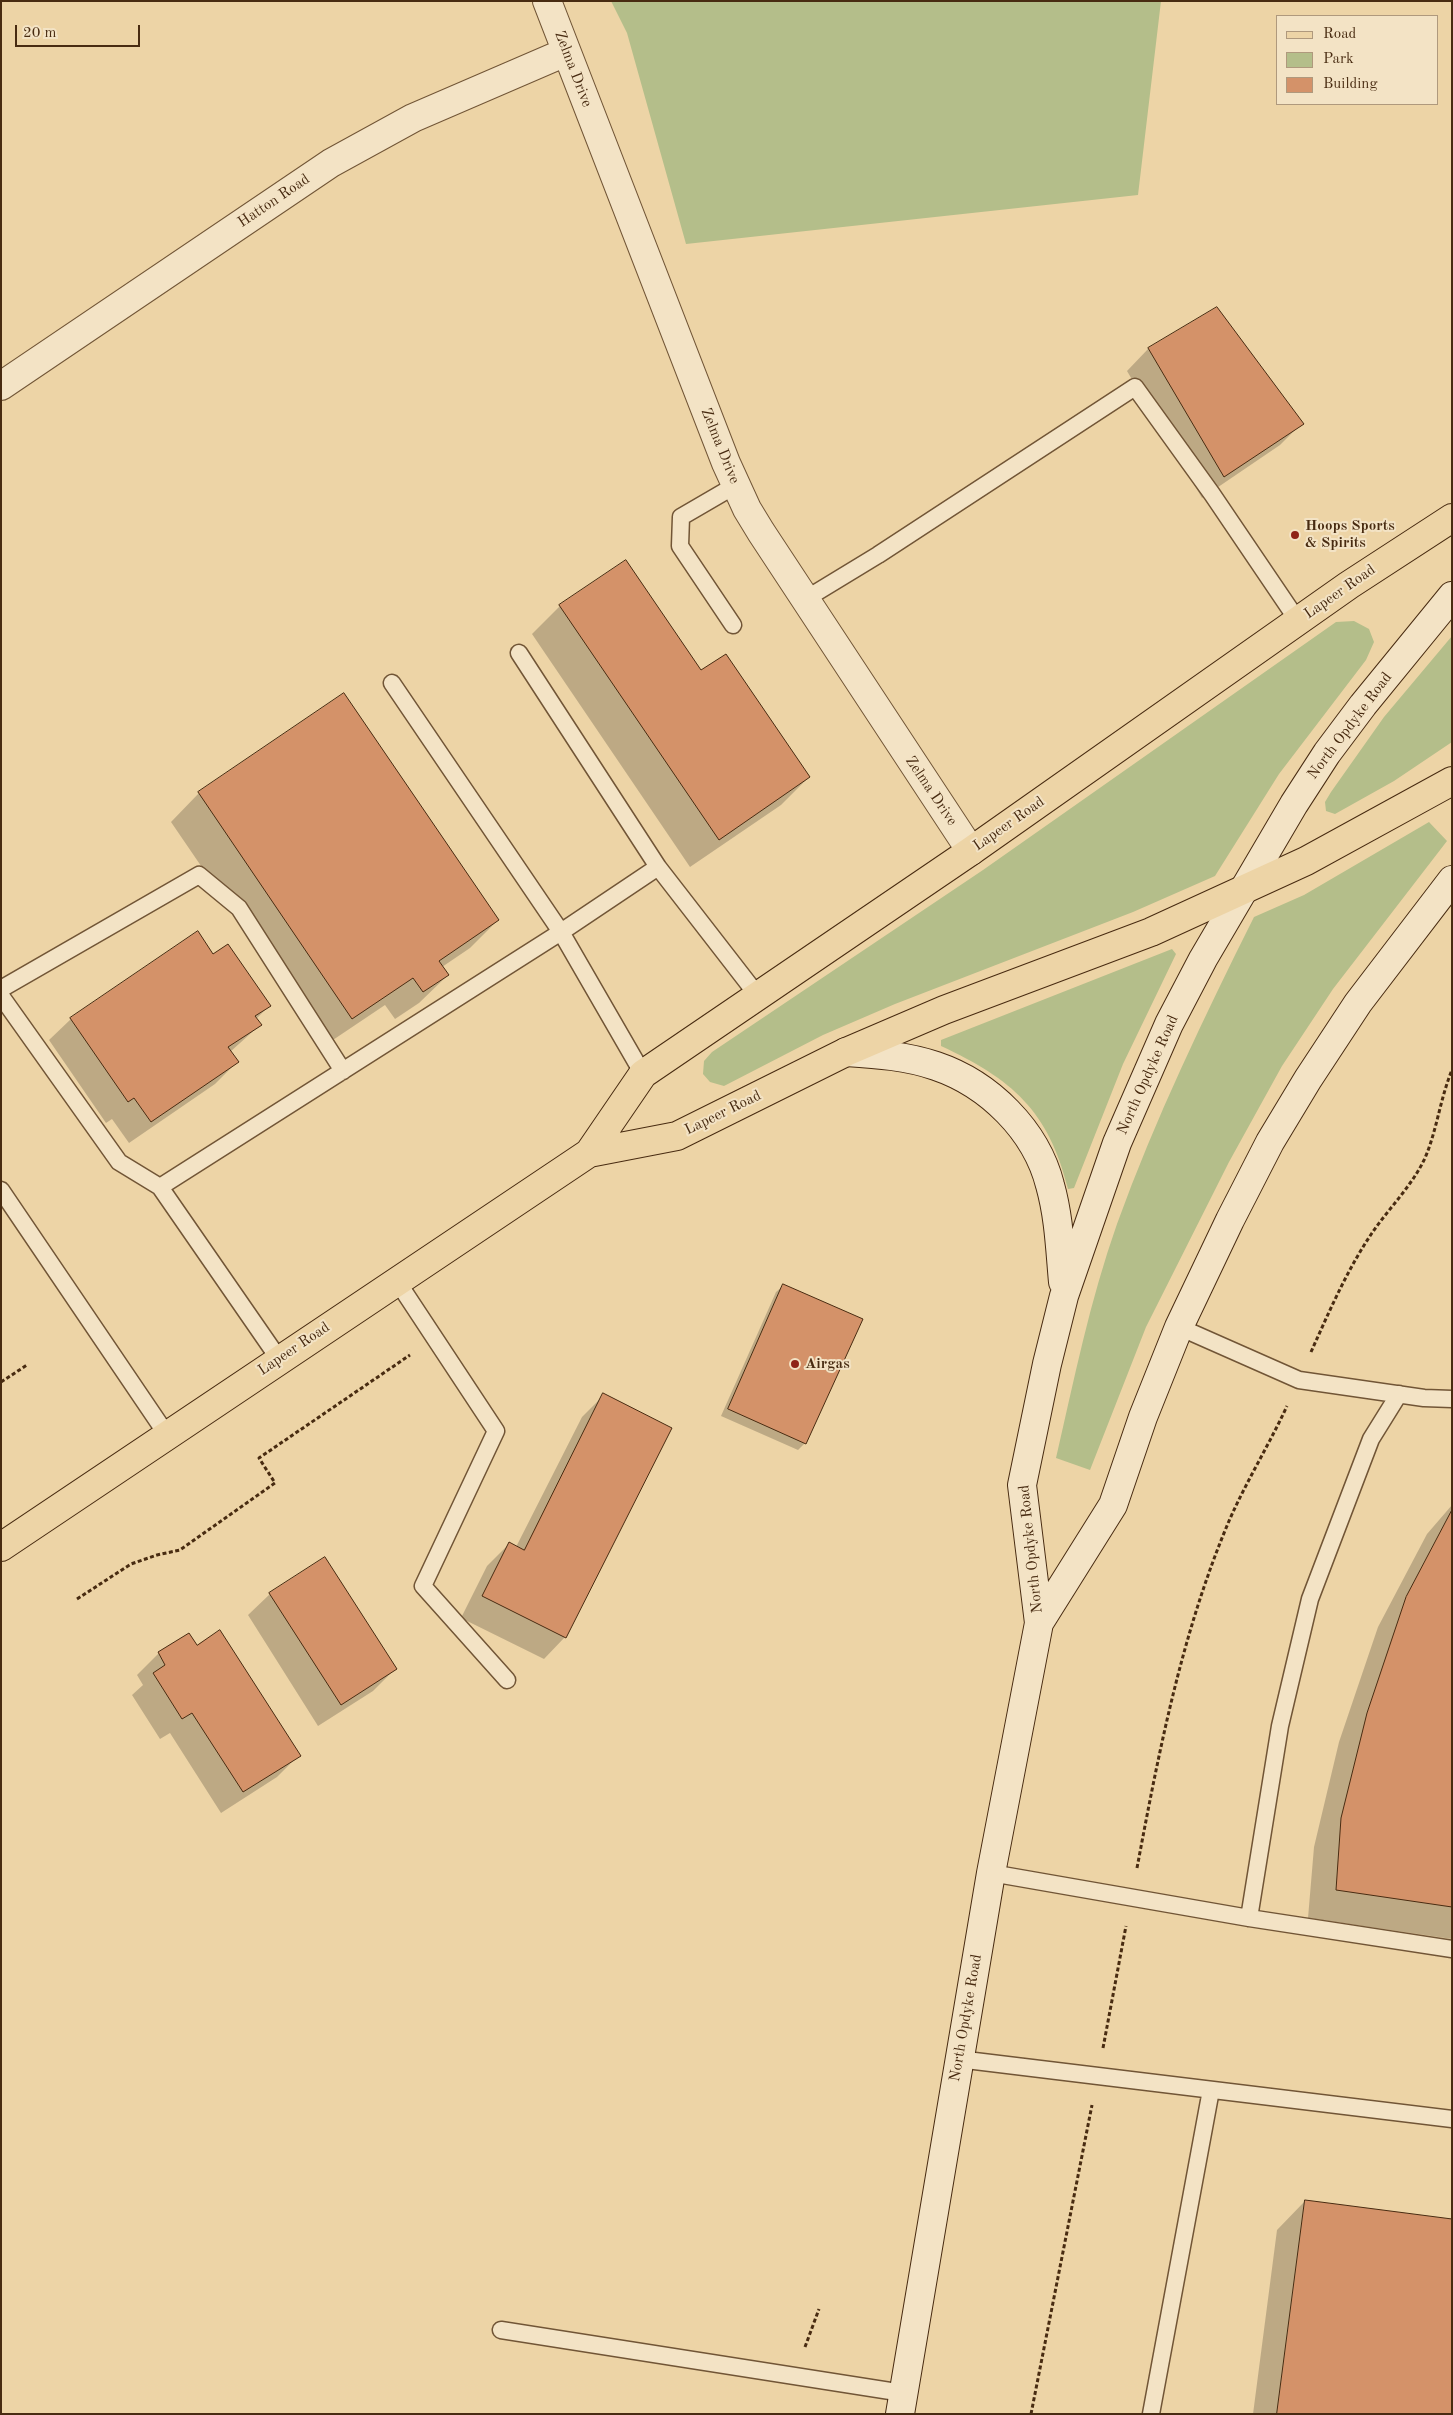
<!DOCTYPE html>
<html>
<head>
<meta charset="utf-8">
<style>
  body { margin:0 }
  #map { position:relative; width:1453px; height:2415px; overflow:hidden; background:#edd4a6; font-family:"Old Standard TT",serif }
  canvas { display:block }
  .frame { position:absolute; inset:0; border:2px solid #482b11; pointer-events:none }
  .legend { position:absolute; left:1276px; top:15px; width:162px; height:90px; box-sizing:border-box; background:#f3e3c5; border:1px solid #af997d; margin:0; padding:6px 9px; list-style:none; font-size:15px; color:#482b11 }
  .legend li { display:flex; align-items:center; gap:10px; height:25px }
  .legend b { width:25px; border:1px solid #af997d }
  .scale { position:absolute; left:15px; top:25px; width:125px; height:22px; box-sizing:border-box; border:2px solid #482b11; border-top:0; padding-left:6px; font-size:15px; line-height:18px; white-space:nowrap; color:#482b11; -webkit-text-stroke:4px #f3e3c5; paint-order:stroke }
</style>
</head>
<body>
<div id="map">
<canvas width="1453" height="2415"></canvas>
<div class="frame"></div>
<ul class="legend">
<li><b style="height:6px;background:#edd4a6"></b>Road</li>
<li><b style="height:14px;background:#b4be8a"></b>Park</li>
<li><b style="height:14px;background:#d49269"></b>Building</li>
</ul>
<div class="scale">20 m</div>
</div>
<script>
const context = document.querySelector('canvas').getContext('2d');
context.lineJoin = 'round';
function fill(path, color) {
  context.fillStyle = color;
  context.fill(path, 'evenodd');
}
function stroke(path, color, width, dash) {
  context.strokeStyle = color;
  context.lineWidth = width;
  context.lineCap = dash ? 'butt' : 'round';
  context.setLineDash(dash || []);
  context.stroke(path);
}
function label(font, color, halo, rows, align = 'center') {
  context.font = font + ' "Old Standard TT",serif';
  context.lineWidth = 4;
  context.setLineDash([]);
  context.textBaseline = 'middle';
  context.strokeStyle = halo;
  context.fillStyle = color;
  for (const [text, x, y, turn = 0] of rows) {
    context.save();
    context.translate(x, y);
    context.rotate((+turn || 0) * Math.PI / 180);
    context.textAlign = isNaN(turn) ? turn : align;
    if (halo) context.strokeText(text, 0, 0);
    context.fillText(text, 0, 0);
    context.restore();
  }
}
fill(new Path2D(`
  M611,1H1161L1138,195L686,244L627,33Z
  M1354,621L1369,629L1374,642L1366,660L1279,774L1215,876L1133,912L895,1004L823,1035L724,1086L710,1082L703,1074L704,1061L712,1052L983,870L1336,622Z
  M1452,636V742L1394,781L1335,814L1326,811L1325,802L1331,792L1384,717Z
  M1429,822L1447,841L1333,989L1282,1066L1229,1162L1146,1327L1090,1470L1056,1458C1074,1380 1090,1300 1117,1224C1155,1119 1204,1017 1254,917L1304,895Z
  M1172,949L1176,954L1123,1064L1074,1188L1068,1189C1049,1111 1012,1079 941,1046V1040Z`), '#b4be8a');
fill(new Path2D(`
  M1217,309L1302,423L1280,445L1202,498L1127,371L1148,349Z
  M560,606L701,671L809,777L781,805L690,867L532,634Z
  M344,695L498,920L470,948L442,967L448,975L419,1003L395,1019L385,1005L324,1046L171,822L199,793Z
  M213,955L269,1006L256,1019L260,1025L230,1052L237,1062L215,1084L129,1143L112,1119L106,1123L49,1040L71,1019Z
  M784,1285L805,1443L798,1450L721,1416L776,1292Z
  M604,1395L565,1637L544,1659L461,1618L487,1566L509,1544L516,1547L582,1417Z
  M1452,1505V1939L1308,1918L1314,1847L1339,1742L1378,1627L1427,1534Z
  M270,1594L395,1669L373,1691L318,1726L248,1615Z
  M197,1646L299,1755L277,1777L221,1813L170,1733L160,1739L132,1695L143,1685L137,1675L159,1653Z
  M1305,2201L1452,2414H1253L1277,2230Z`), '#0003');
const building = new Path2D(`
  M1217,307L1304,424L1224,477L1148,348Z
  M626,560L701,670L726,654L810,777L719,840L559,605Z
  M344,693L499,920L439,961L449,975L423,992L413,978L352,1019L198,792Z
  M198,931L213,954L228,944L271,1006L255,1016L262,1025L228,1047L239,1062L151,1122L134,1098L128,1102L70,1018Z
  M783,1284L863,1319L806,1444L728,1409Z
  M603,1393L672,1428L566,1638L482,1596L509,1542L524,1550Z
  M1452,1510V1907L1336,1890L1341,1818L1367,1713L1406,1597Z
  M325,1557L397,1669L341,1705L269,1593Z
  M220,1630L301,1756L243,1792L192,1713L182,1719L153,1673L165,1665L158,1652L189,1633L197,1645Z
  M1305,2200L1452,2219V2414H1277Z`);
fill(building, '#d49269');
stroke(building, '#482b11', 1);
const service = new Path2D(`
  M804,600L878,555L1135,387L1212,494L1298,621
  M733,625L680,546L681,517L736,485
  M519,653L658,867
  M392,683L561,932L643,1074
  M1,989L199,875L239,908L343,1071
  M1,996L119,1162L160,1187L279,1359
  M160,1187L561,932L658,867L758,996
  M1,1190L167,1435
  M397,1281L496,1431L423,1586L507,1680
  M1179,1327L1299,1380L1424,1398L1452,1399
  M991,1873L1249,1918L1452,1949
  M1249,1918L1280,1726L1310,1599L1371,1439L1399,1394
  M958,2059L1452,2119
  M501,2330L903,2393
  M1151,2414L1211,2090`);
const minor = new Path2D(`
  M547,1L726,463L747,509L761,532L971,851
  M1,386L331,163L413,118L566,52`);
const secondary = new Path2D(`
  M846,1052C877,1054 907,1056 936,1066C989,1084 1036,1130 1050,1185C1059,1217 1060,1249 1063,1282
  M1039,1623L1113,1505L1143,1417L1179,1327L1230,1220L1270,1142L1308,1079L1358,1003L1452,880
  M900,2414L991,1873L1039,1623L1022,1485L1047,1364L1064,1296L1117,1143L1169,1024L1203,959L1294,804L1327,753L1363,705L1452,596`);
const primary = new Path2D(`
  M589,1153L643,1074L971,851L1349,585L1452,518
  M1,1547L589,1153L677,1136L846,1052L944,1010L1151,932L1306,861L1452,781`);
stroke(service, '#715536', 19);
stroke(minor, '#715536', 30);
stroke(secondary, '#482b11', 30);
stroke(primary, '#482b11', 30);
stroke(new Path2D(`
  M1311,1352C1329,1312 1347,1270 1372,1233C1389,1208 1412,1186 1425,1158C1437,1130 1440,1099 1452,1070
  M1,1382L27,1365
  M77,1599L131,1564L157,1555L180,1550L275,1483L259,1458L410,1355
  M1137,1868C1159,1751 1182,1632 1229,1521C1246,1482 1269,1445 1287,1406
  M1103,2048L1126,1926
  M805,2347L819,2309
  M1031,2414L1092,2105`), '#482b11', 3, [4, 2.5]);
stroke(service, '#f3e3c5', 16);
stroke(minor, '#f3e3c5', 28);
stroke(secondary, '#f3e3c5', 28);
stroke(primary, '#edd4a6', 28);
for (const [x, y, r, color] of [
  [1295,535,5,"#8f2418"],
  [795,1364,5,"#8f2418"]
]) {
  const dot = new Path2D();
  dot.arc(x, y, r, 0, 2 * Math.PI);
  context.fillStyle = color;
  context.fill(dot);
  stroke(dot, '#f3e3c5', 2);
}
label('15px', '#482b11', '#f3e3c5', [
  ["Zelma Drive",573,69,69],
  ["Hatton Road",274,201,-34],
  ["Zelma Drive",720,446,68],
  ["Lapeer Road",1340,592,-35],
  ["North Opdyke Road",1350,726,-53],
  ["Zelma Drive",931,791,56],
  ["Lapeer Road",1009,824,-35],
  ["North Opdyke Road",1148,1075,-66],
  ["Lapeer Road",723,1113,-26],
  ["Lapeer Road",294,1349,-34],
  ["North Opdyke Road",1031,1549,-96],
  ["North Opdyke Road",966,2018,-80]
]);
label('bold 15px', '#482b11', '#f3e3c5', [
  ["Hoops Sports",1305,526],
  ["& Spirits",1305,543],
  ["Airgas",805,1364]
], 'left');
</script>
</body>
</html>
